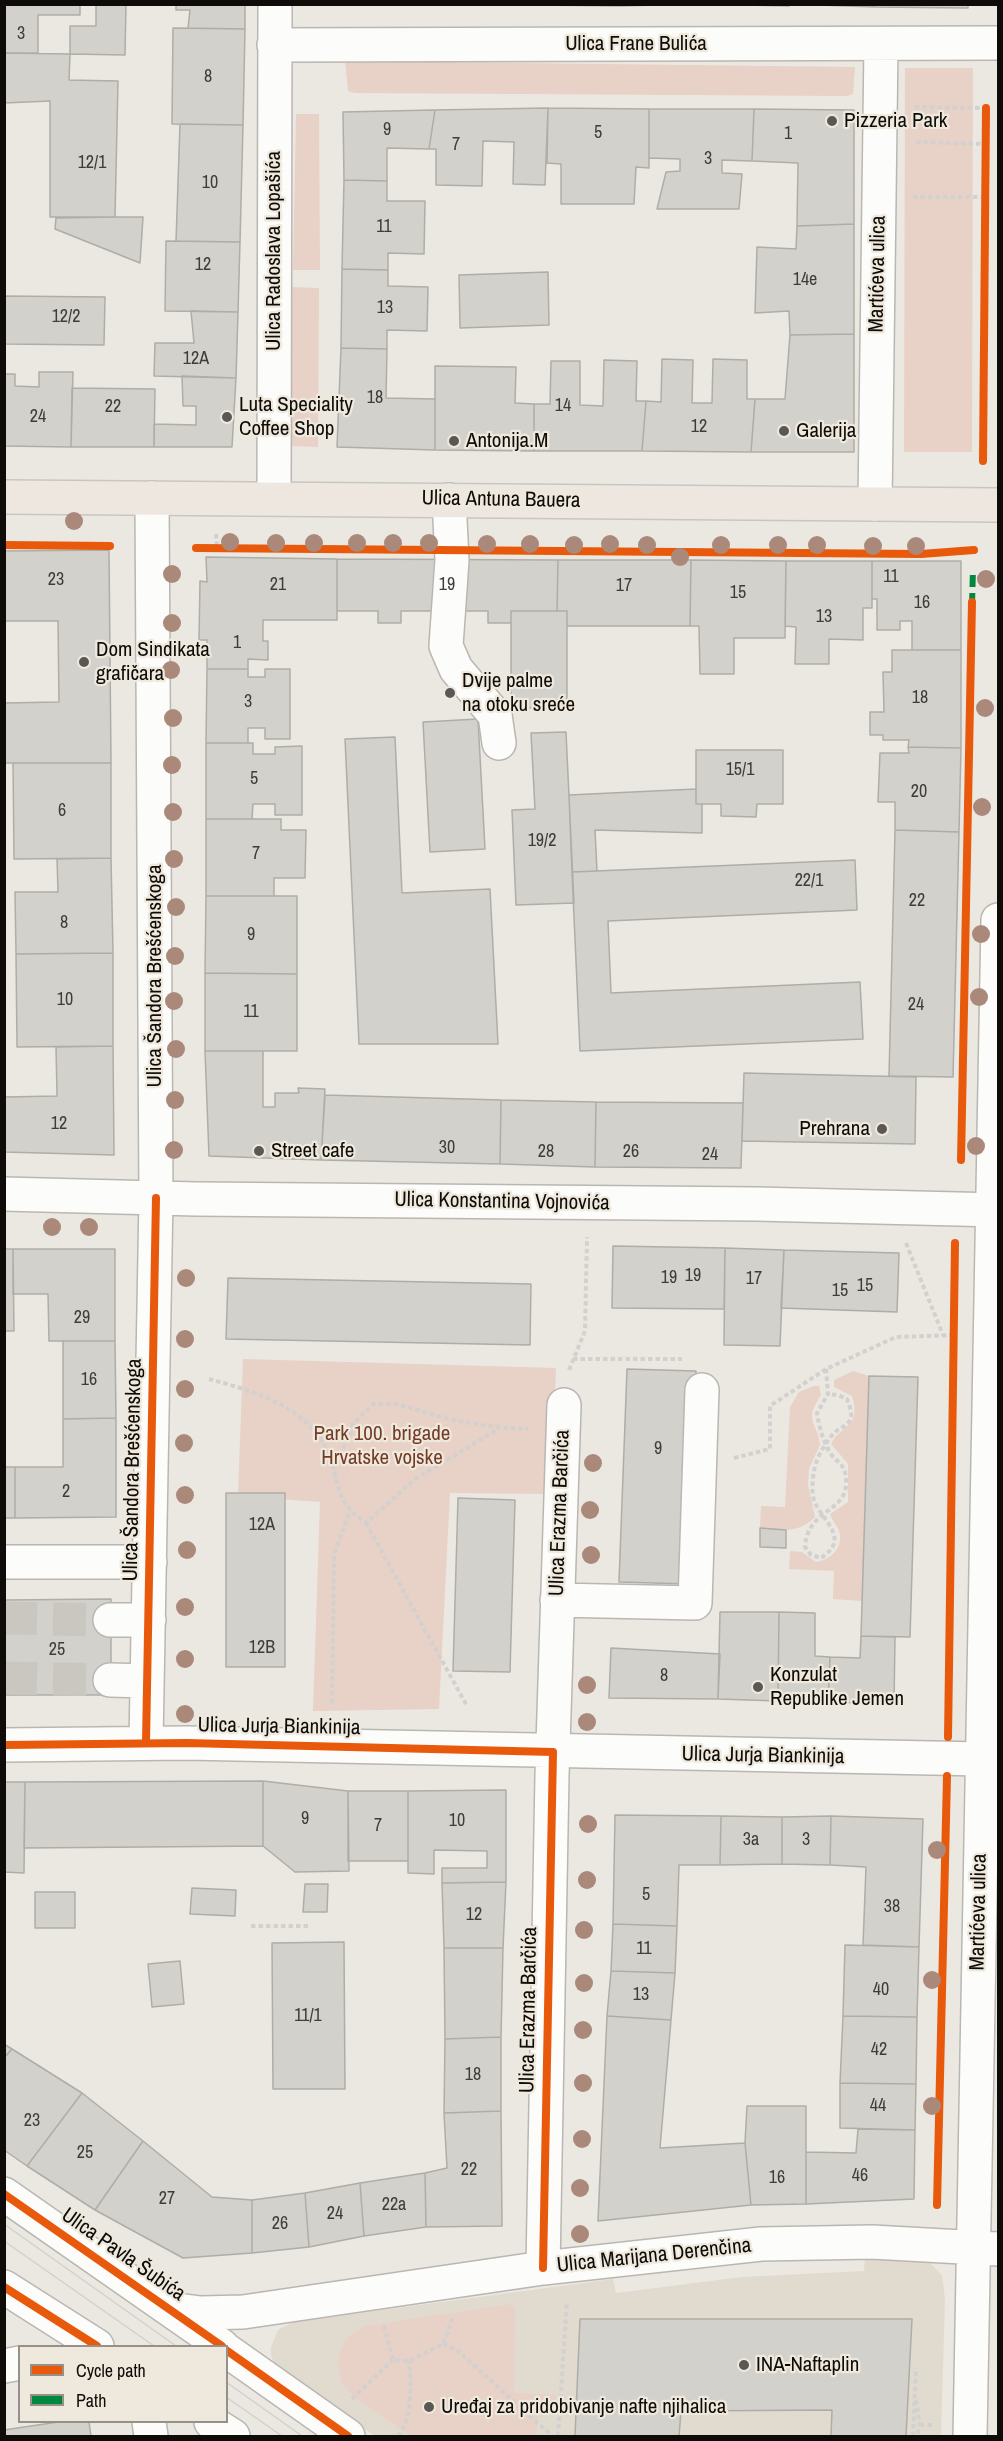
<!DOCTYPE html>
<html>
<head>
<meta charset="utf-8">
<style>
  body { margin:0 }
  #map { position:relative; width:1003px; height:2441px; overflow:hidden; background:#ebe8e1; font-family:"Archivo Narrow",sans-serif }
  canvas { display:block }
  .frame { position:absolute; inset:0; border:6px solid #0e0b08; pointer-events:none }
  .legend { position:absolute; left:18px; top:2345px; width:210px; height:78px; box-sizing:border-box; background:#efe9dd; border:2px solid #959088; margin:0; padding:8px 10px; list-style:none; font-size:18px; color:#0e0b08 }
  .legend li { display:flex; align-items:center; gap:12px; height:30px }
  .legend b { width:30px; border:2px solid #959088 }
</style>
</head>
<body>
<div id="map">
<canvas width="1003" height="2441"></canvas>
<div class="frame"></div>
<ul class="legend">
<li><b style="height:8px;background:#e8590c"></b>Cycle path</li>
<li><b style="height:8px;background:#00873e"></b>Path</li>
</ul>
</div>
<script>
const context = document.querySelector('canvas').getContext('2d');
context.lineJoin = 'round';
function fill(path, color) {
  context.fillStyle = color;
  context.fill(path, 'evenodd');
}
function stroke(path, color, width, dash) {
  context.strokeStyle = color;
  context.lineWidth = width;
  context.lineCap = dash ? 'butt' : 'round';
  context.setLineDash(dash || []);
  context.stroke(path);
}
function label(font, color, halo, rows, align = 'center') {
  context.font = font + ' "Archivo Narrow",sans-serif';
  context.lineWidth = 4.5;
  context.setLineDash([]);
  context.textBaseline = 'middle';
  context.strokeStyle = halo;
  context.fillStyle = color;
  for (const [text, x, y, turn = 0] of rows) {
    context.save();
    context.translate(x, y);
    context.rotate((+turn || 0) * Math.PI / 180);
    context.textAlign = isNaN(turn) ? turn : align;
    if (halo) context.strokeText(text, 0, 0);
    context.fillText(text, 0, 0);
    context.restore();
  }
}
fill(new Path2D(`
  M865,2256L927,2260L942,2275L945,2299L941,2436H375L283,2373L274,2363L271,2355V2347L278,2330L293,2322L613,2279L616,2293L742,2277L864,2271Z`), '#e1dbcf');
fill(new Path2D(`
  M345,61L855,67L853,94L847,96L355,93L348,91Z
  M905,68H973L972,452H904Z
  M296,114H319L320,270H293Z
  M291,287L319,288L318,447L291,446Z
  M243,1359L556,1368L551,1494L450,1493L439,1709L313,1711L320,1502L238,1496Z
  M853,1371L869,1376L862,1601L833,1599L834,1571L789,1569L790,1551L802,1552L816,1562C831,1560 844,1547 839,1531C837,1525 832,1521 830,1514L848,1502V1464L831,1444C841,1424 862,1427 852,1396L834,1387V1380Z
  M814,1386H819L821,1395C803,1423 817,1420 820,1445L809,1469L808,1485L815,1517C799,1534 781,1530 760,1528L761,1506L785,1507L790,1407L799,1392Z
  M512,2304L515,2309L514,2393L556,2395V2402H538L537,2436H410L358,2400L342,2384L338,2365L341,2348L348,2338L364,2326Z`), '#e8d1c6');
const building = new Path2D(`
  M4,4H80V15H38V53H4Z
  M96,4H126L125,55L70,54V26H96Z
  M176,4H245V29L188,28L190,10H176Z
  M620,4H697L620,6Z
  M620,4V6L535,5V4Z
  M697,4H789V6Z
  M789,4H875V7Z
  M875,4H968V8L875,7Z
  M173,28L245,29L243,125L172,124Z
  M4,53L70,54L69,80L118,81L115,217H50V101L4,103Z
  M548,108L545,185L513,184L514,142L483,141L482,186L436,185V149H429L435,110Z
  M548,108L649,109V168L636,167L634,204H561V164L547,163Z
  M649,109H754L752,161L722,160V173L742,174L739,209H657L666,172L680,171V159L649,158Z
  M754,109L854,110V224L797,226L798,163L752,161Z
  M435,110L429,149L387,148V181L344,180L343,112Z
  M180,124L243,125L240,242L176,241Z
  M344,180L387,181V201H425L424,254L388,253V270L342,269Z
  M115,217H143L140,263L55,229L56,218Z
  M854,224V334L790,335L789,311L755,313L757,247L796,249L797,226Z
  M166,241L240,242L238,312L165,311Z
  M342,269L388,270V286L428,287L427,331L387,330V349L341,348Z
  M548,272L549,325L460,328L459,275Z
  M4,296L105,297L104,345L4,344Z
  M191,311L238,312L236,378L154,376L155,343H194Z
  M854,334V452H751L755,399H785L790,335Z
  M341,348L387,349L386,398L435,399V450L337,447Z
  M662,359L693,360L692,403H712L713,359L747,360V399H755L751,452L642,451L646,401L661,402Z
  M604,360L637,361L636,401H646L642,451H534V404H550L551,361H580V405L603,406Z
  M435,366L516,367L515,403L534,404V451L435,450Z
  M39,372H73L71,447L4,446V374H15V386L39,387Z
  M182,376L236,378L232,447H154V424L196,425V406H183Z
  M72,388L155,389L154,447H71Z
  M109,550L111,763H4V703L59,702L58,621H4V551Z
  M206,557L337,559V620H263V641H268V660L248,659V669H207V640H199L200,581L207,582Z
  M337,559L558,560L557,611H511V623H488V611H401V623H378V611H337Z
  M558,560H691L690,626H567V611H557Z
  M691,560L786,561L785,638H734V674H700L699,626H690Z
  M786,561H872V608H863V640L829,639V664H795L796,627L785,626Z
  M872,561H961V650H912V621H900V630H877V599H872Z
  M511,611H567V708H511Z
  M892,650H961V748L908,747L909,740H883V735H870V712H884L883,672H892Z
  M207,669H248V677H265V669H290V739H265V728H248V743H206Z
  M478,719L485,849L430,852L423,722Z
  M566,732L574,903L516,905L512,810L535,809L531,733Z
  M395,737L402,893L490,889L498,1044H359L345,739Z
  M206,743H253V754H275V747L302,746V815H275V804H253L252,819H206Z
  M908,747L961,748L959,832L895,830V802H878L880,753H909Z
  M696,750H783V804H757L756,817L721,816V804H696Z
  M13,763H111V858L14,859Z
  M696,789V804H702V833L595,830L597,871L572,872L569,795Z
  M206,819H281V830H306L305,878H274V896H206Z
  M895,830L959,832L953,1077L889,1076Z
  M111,858L113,953L16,954L15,892H58L57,859Z
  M855,860L857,910L608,921L611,993L860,982L863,1039L580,1051L572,872Z
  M206,896H297V974L205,973Z
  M113,953V1046L17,1047L16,954Z
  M205,973L297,974V1051H205Z
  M113,1046L114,1155L4,1152V1097L57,1096L56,1047Z
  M205,1051H263V1107H275V1093H299L298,1088L325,1089L321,1160L209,1156Z
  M744,1073L916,1077L915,1144L742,1141Z
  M325,1095L501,1100L500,1164L321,1160Z
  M501,1100L596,1102L595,1167L500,1164Z
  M596,1102L743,1103L741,1168L595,1167Z
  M613,1246L725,1248L724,1309L612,1308Z
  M725,1248L784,1250L780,1346L724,1345Z
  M4,1249H13L14,1331H4Z
  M13,1249H115V1341H49L48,1294H13Z
  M784,1250L899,1253L897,1312L781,1308Z
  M228,1278L531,1284L530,1345L226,1339Z
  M63,1341H115L116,1418L63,1419Z
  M627,1369L696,1371L687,1584L619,1582Z
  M869,1376L918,1377L910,1637L861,1636Z
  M116,1418V1517L15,1518V1467H63V1419Z
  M4,1467H15V1518H4Z
  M226,1493H285V1667H226Z
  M458,1498L515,1500L510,1672L453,1671Z
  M760,1528L786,1530V1548L760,1547Z
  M111,1599V1695H4V1600Z
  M720,1612H779L778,1701L718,1699Z
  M779,1612L815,1613V1656L830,1657L828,1702L778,1701Z
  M861,1636L895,1637L894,1704L828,1702L830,1657L860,1658Z
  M611,1648L720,1654L718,1699L609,1698Z
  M263,1781V1846L24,1848L25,1782Z
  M263,1781L348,1791L349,1871L295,1872L263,1846Z
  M4,1782H25L24,1873L4,1872Z
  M506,1790V1882L442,1883V1868H487V1851L434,1850V1874L408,1873V1791Z
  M348,1791H408V1861H348Z
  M615,1815L721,1816L720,1865H679L677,1926L613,1924Z
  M721,1816L782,1817V1864L720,1865Z
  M831,1816L830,1865L782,1864V1817Z
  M831,1816L923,1819L919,1947L863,1945L866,1867L830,1865Z
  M506,1882L503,1948H444L442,1883Z
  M305,1884H328L327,1912H303Z
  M192,1888L236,1890L235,1916L190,1914Z
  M35,1892H75V1928H35Z
  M613,1924L677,1926L675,1973L611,1971Z
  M344,1942L345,2089H273L272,1943Z
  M845,1945L919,1947L917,2017L843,2016Z
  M444,1948H503L501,2037L445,2039Z
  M180,1961L184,2004L152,2007L148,1964Z
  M611,1971L675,1973L671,2020L607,2016Z
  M607,2016L671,2020L660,2148L745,2143L751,2205L598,2221Z
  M843,2016L917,2017L916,2084L840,2083Z
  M501,2037V2111L444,2113L445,2039Z
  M4,2044L12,2049L4,2058Z
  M12,2049L82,2093L27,2166L4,2150V2058Z
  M840,2083L916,2084L915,2130L840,2128Z
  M82,2093L143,2141L95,2210L27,2166Z
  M747,2106H806V2204L751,2205L745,2143Z
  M501,2111L502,2226L426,2227L425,2173L447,2168L444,2113Z
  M858,2129L915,2130L914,2199L806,2204V2152L856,2153Z
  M143,2141L212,2197L252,2200V2253L183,2258L95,2210Z
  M425,2173L426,2227L364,2236L360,2183Z
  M360,2183L364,2236L309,2247L305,2193Z
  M305,2193L309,2247L252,2253V2200Z
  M580,2319H912L906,2436H831L832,2410L681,2411L679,2436H575Z
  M58,2422H89L91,2436H4V2430Z`);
fill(building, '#d2d1cc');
stroke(building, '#aeada7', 1.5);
stroke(new Path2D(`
  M4,1618L110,1620
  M4,1678L110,1680`), '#cac7c0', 33, [33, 16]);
const minor = new Path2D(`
  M274,45L998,43
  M274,498L275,4
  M449,500L452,560L446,646L456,669L495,715L499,743
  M875,504L881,44
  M4,1194L196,1199L756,1204L998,1210
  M4,1562H150
  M557,1600L695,1603L702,1390
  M110,1620H149
  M110,1680L147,1681
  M146,1742L156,1198L152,498
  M4,1745L187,1743L982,1759
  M4,2194L222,2346
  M543,2268L552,1775L564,1405
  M4,2287L97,2346
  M169,2309L201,2313L243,2312L543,2268L761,2244L872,2242L998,2249
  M226,2350L348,2436
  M4,2366L20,2363
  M149,2422L151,2436
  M211,2422L233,2436
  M970,2436L998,920`);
const major = new Path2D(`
  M4,497L998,505`);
stroke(minor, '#bab7b2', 36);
stroke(major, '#c8c6c3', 36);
stroke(new Path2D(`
  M915,107L986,108
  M916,142L986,144
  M913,197H986
  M216,534L217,548
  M906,1243L943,1335
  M573,1359H682
  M826,1369L828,1394L817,1413C819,1425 822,1438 828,1449C836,1465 847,1461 846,1485C845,1512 807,1510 805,1547L811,1555L821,1558C850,1539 825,1523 815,1503C812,1496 812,1487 813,1480C813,1464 823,1445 834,1433C839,1428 848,1426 851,1418C852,1411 849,1405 847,1399L838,1395L828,1394
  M569,1370L585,1331L587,1237
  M209,1379C249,1390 297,1403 321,1440C342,1473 329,1499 366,1523L415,1479L500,1428
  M734,1458L770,1449V1406L826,1369L896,1337L953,1335
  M334,1469L354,1423L373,1404C400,1402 406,1407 431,1414C462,1423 496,1428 528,1429
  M366,1523L467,1706
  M332,1703L334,1555L349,1513
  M251,1926H309
  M384,2326L393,2360L409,2361L443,2344L453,2317
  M443,2344L456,2349L552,2436
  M352,2399L393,2360
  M916,2400L920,2425L917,2436
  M920,2425H933
  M398,2436C413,2419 411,2383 409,2361
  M558,2436L567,2301
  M913,2436L916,2368`), '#d2d1cf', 4, [4.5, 3]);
stroke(minor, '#fcfcfa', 33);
stroke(major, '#eee7e0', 33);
stroke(new Path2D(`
  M4,2224L176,2346
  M4,2241L154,2346
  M226,2382L302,2436
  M226,2397L282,2436`), '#d2d0ce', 1.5);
stroke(new Path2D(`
  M972,605L973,569`), '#00873e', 6, [12, 6]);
stroke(new Path2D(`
  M983,461L986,108
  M4,545L110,546
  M196,548L921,554L974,550
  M961,1160L972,602
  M948,1737L955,1243
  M146,1742L156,1198
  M4,1745L187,1743L553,1752L543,2268
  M4,2194L222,2346
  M937,2205L947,1776
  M4,2287L97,2346
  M226,2350L348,2436`), '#e8590c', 8);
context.fillStyle = '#aa897b';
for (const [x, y] of [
  [74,521],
  [230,542],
  [276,543],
  [314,543],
  [357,543],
  [393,543],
  [429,543],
  [487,544],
  [530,544],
  [610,544],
  [574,545],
  [647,545],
  [721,545],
  [778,545],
  [817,545],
  [873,546],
  [916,546],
  [680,557],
  [172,574],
  [986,579],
  [172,623],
  [171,670],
  [985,708],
  [173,718],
  [172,765],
  [982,807],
  [173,812],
  [174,859],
  [176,907],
  [981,934],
  [175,956],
  [979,997],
  [174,1001],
  [176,1049],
  [175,1100],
  [976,1146],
  [174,1150],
  [52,1227],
  [89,1227],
  [186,1278],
  [185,1339],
  [185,1389],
  [184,1443],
  [593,1463],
  [185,1495],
  [590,1510],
  [187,1550],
  [591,1555],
  [185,1607],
  [185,1659],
  [587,1685],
  [185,1714],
  [587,1722],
  [588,1824],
  [937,1850],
  [587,1880],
  [584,1930],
  [932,1980],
  [584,1983],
  [583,2030],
  [583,2083],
  [932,2106],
  [582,2139],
  [580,2188],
  [580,2234]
]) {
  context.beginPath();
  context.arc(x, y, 9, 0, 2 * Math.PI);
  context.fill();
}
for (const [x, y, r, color] of [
  [832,121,6,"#5b5854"],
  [227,417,6,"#5b5854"],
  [784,431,6,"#5b5854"],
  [454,441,6,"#5b5854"],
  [84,662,6,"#5b5854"],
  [450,693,6,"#5b5854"],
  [882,1129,6,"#5b5854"],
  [259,1151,6,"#5b5854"],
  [758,1687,6,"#5b5854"],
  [744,2365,6,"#5b5854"],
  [429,2407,6,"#5b5854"]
]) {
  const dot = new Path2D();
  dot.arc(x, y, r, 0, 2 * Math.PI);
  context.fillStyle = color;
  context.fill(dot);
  stroke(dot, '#efe9dd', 2);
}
label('18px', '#3f3c39', null, [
  ["3",21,34],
  ["8",208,77],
  ["9",387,130],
  ["5",598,133],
  ["1",788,134],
  ["7",456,145],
  ["3",708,159],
  ["12/1",92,163],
  ["10",210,183],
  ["11",384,227],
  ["12",203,265],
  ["14e",805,280],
  ["13",385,308],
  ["12/2",66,317],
  ["12A",196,359],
  ["18",375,398],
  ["14",563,406],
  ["22",113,407],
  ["24",38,417],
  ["12",699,427],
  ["11",891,577],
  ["23",56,580],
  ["21",278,585],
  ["19",447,585],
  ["17",624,586],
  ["15",738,593],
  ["16",922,603],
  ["13",824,617],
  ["1",237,643],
  ["18",920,698],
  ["3",248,702],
  ["15/1",740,770],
  ["5",254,779],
  ["20",919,792],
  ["6",62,811],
  ["19/2",542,841],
  ["7",256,854],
  ["22/1",809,881],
  ["22",917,901],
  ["8",64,923],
  ["9",251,935],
  ["10",65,1000],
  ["24",916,1005],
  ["11",251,1012],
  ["12",59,1124],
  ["30",447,1148],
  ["28",546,1152],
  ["26",631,1152],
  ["24",710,1155],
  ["19",693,1276],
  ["19",669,1278],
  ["17",754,1279],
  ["15",865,1286],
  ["15",840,1291],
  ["29",82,1318],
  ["16",89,1380],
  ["9",658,1449],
  ["2",66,1492],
  ["12A",262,1525],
  ["12B",262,1648],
  ["25",57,1650],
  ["8",664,1676],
  ["9",305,1819],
  ["10",457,1821],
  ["7",378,1826],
  ["3a",751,1840],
  ["3",806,1840],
  ["5",646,1895],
  ["38",892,1907],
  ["12",474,1915],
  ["11",644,1949],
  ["40",881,1990],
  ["13",641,1995],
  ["11/1",308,2016],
  ["42",879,2050],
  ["18",473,2075],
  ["44",878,2106],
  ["23",32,2121],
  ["25",85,2153],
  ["22",469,2170],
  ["46",860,2176],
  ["16",777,2178],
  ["27",167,2199],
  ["22a",394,2205],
  ["24",335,2214],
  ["26",280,2224]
]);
label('21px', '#0e0b08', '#efe9dd', [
  ["Ulica Frane Bulića",636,44],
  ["Ulica Radoslava Lopašića",274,251,-90],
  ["Martićeva ulica",878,274,-89],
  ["Ulica Antuna Bauera",501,500,1],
  ["Ulica Šandora Brešćenskoga",155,976,-90],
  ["Ulica Konstantina Vojnovića",502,1202,1],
  ["Ulica Šandora Brešćenskoga",133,1470,-89],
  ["Ulica Erazma Barčića",560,1513,-88],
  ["Ulica Jurja Biankinija",279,1727,1],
  ["Ulica Jurja Biankinija",763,1756,1],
  ["Martićeva ulica",979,1912,-89],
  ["Ulica Erazma Barčića",529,2010,-89],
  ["Ulica Pavla Šubića",123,2255,35],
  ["Ulica Marijana Derenčina",654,2256,-6]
]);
label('21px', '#0e0b08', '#efe9dd', [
  ["Pizzeria Park",844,121],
  ["Luta Speciality",239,405],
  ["Coffee Shop",239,429],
  ["Galerija",796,431],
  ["Antonija.M",466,441],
  ["Dom Sindikata",96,650],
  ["grafičara",96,674],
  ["Dvije palme",462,681],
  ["na otoku sreće",462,705],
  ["Prehrana",870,1129,"right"],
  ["Street cafe",271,1151],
  ["Konzulat",770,1675],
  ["Republike Jemen",770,1699],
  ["INA-Naftaplin",756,2365],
  ["Uređaj za pridobivanje nafte njihalica",441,2407]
], 'left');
label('21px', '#743c27', '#efe9dd', [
  ["Park 100. brigade",382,1434],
  ["Hrvatske vojske",382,1458]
]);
</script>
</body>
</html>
